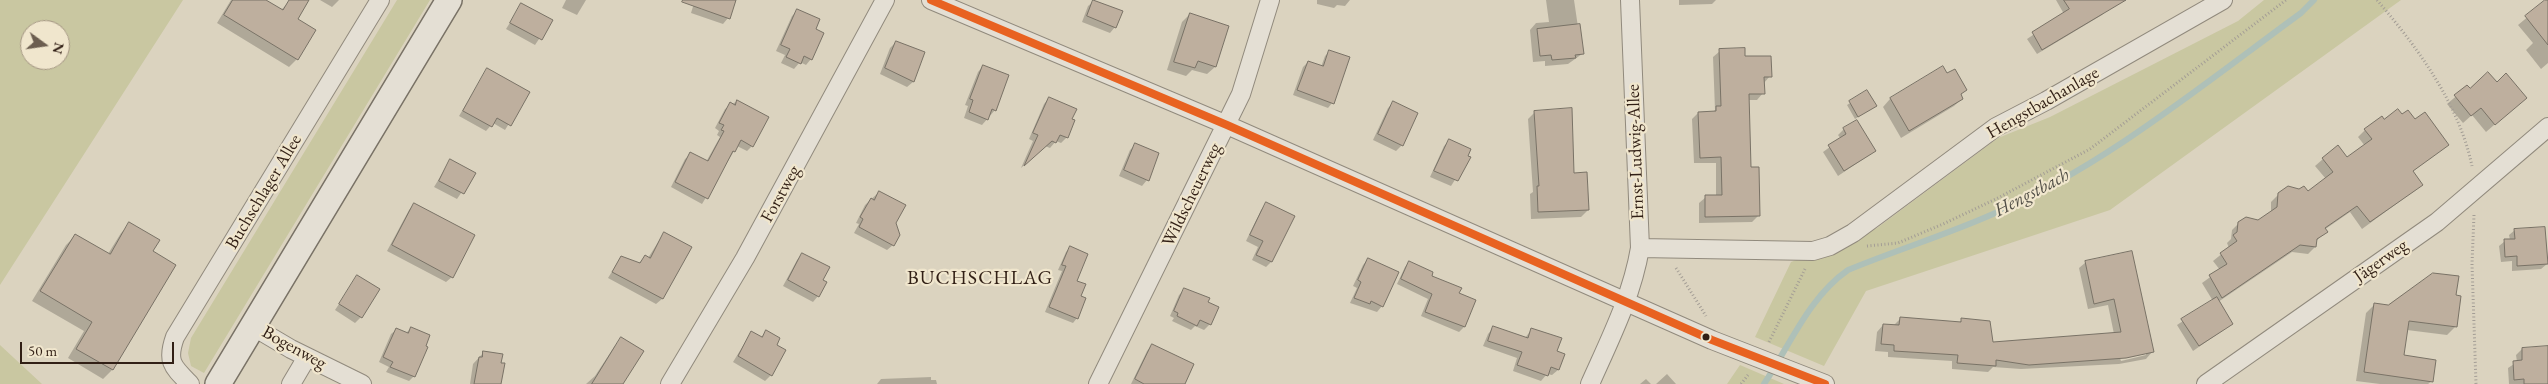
<!DOCTYPE html>
<html>
<head>
<meta charset="utf-8">
<style>
  body { margin:0 }
  #map { position:relative; width:2548px; height:384px; overflow:hidden; background:#dbd3bf; font-family:"EB Garamond",serif }
  canvas { display:block }
  .north { position:absolute; left:20px; top:20px; width:50px; height:50px; box-sizing:border-box; background:#f0e6cd; border:1px solid #a49683; border-radius:50%; rotate:104deg; font-size:14px; font-weight:700; line-height:20px; text-align:center; color:#311f15 }
  .north::after { content:''; display:block; margin:auto; width:18px; height:22px; background:#6c5e50; clip-path:polygon(50% 0,100% 100%,50% 72%,0 100%) }
  .scale { position:absolute; left:20px; top:342px; width:154px; height:22px; box-sizing:border-box; border:2px solid #311f15; border-top:0; padding-left:6px; font-size:15px; line-height:18px; white-space:nowrap; color:#311f15; -webkit-text-stroke:4px #f0e6cd; paint-order:stroke }
</style>
</head>
<body>
<div id="map">
<canvas width="2548" height="384"></canvas>
<div class="north">N</div>
<div class="scale">50 m</div>
</div>
<script>
const context = document.querySelector('canvas').getContext('2d');
context.lineJoin = 'round';
function fill(path, color) {
  context.fillStyle = color;
  context.fill(path, 'evenodd');
}
function stroke(path, color, width, dash) {
  context.strokeStyle = color;
  context.lineWidth = width;
  context.lineCap = dash ? 'butt' : 'round';
  context.setLineDash(dash || []);
  context.stroke(path);
}
function label(font, color, halo, rows, align = 'center') {
  context.font = font + ' "EB Garamond",serif';
  context.lineWidth = 4.5;
  context.setLineDash([]);
  context.textBaseline = 'middle';
  context.strokeStyle = halo;
  context.fillStyle = color;
  for (const [text, x, y, turn = 0] of rows) {
    context.save();
    context.translate(x, y);
    context.rotate((+turn || 0) * Math.PI / 180);
    context.textAlign = isNaN(turn) ? turn : align;
    if (halo) context.strokeText(text, 0, 0);
    context.fillText(text, 0, 0);
    context.restore();
  }
}
fill(new Path2D(`
  M0,0H183L0,285ZM30,30H60V60H30Z
  M397,0H430L204,373L191,366L188,353L191,338Z
  M2264,0H2401L2110,210L1866,291L1824,366L1755,337L1791,262L1877,228L1998,138L2050,117L2238,21Z
  M0,345L42,384H0Z
  M1740,365L1784,384H1727Z`), '#c9c7a1');
fill(new Path2D(`
  M231,0H264L281,10L288,3L296,19L297,59L289,67L217,23Z
  M320,0H339L332,7Z
  M566,0H586L577,15L562,8Z
  M695,0L728,18L723,24L691,13Z
  M1317,0H1350L1345,6L1337,5L1334,8L1317,4Z
  M1546,0H1574L1582,54L1568,64L1545,66V61L1533,62L1530,30L1536,23L1549,22Z
  M1679,0H1716L1712,4L1679,5Z
  M2056,0H2116L2102,15L2037,54L2027,39L2064,14Z
  M2548,0V63L2541,69L2526,50L2533,43L2518,25Z
  M1094,1L1115,27L1110,33L1082,22L1088,6Z
  M521,5L551,21L535,45L506,29Z
  M798,10L814,30L811,59L806,65L800,62L794,69L781,63L785,55L776,51L792,16Z
  M1190,14L1215,67L1207,74L1192,70L1186,76L1167,70L1182,22Z
  M896,42L924,52L913,82L907,87L880,74L890,48Z
  M1330,51L1332,103L1328,108L1293,95L1303,67L1308,62L1321,67L1325,56Z
  M1720,51L1744,58L1770,76L1764,83L1763,93L1757,100H1748L1750,168L1758,216L1752,222L1699,223V203L1706,197H1716V163H1694L1692,119L1698,113H1712L1715,110L1713,57Z
  M983,66L995,110L982,125L964,118L968,106L965,105L978,72Z
  M1943,67L1947,75L1966,90L1960,95L1962,99L1954,106L1901,138L1883,107L1890,99Z
  M487,70L528,93L505,130L493,123L486,131L459,116Z
  M2467,87L2470,90L2517,105L2486,132L2472,115L2463,123L2447,104Z
  M1867,92L1875,106L1855,119L1847,105Z
  M1049,98L1070,119L1067,137L1061,143L1056,141L1050,148L1045,146L1021,168L1033,141L1029,139L1044,104Z
  M737,101L752,146L747,151L737,146L702,204L671,187L685,159L691,154L706,162L720,137L717,135L719,131L715,128L725,109Z
  M1393,103L1402,145L1396,151L1373,140L1388,108Z
  M1535,112L1573,174L1588,210L1581,217L1531,219L1530,194L1533,192L1528,119Z
  M2401,116L2414,121L2447,145L2412,172L2422,185L2362,229L2350,212L2324,230L2326,232L2316,241L2315,247L2308,254L2292,252L2218,302L2232,324L2193,351L2177,325L2213,301L2202,283L2220,270L2213,261L2229,248L2227,243L2231,239L2232,230L2239,223L2258,221L2271,213V202L2279,194L2307,193L2326,179L2315,166L2323,159L2338,147L2347,159L2365,146L2358,137L2365,130L2384,120Z
  M1844,129L1875,151L1838,176L1823,152L1841,139L1838,135Z
  M1449,141L1469,158L1451,186L1430,177L1444,146Z
  M1135,145L1147,180L1142,186L1119,176L1130,150Z
  M450,161L474,174L457,199L434,187Z
  M879,192L895,223L893,245L887,250L854,233L859,224L856,223L865,205Z
  M414,204L452,277L446,282L387,251L409,210Z
  M1266,204L1271,262L1266,267L1252,260L1258,247L1246,241L1261,210Z
  M130,224L151,252L174,265L112,370L103,379L68,358L84,331L32,301L66,245L76,235L108,254L121,233Z
  M2515,230L2547,264L2541,269L2512,271V261L2501,262L2499,246L2505,241L2510,240L2509,235Z
  M664,233L690,247L662,299L656,304L608,278L621,257L638,264L645,257L648,258Z
  M1070,248L1079,297L1077,318L1073,323L1045,312L1062,271L1058,270L1066,252Z
  M2131,252L2152,352L2146,359L2119,364L2021,369L1993,367L1988,372L1952,369V361L1888,357V352L1875,351L1877,332L1883,325H1894L1901,318L1958,323L1962,320L1992,343L2114,334L2108,305L2088,309L2079,268L2086,262ZM2146,353V355L2121,361L2120,358Z
  M802,254L821,281L818,296L813,302L783,286L797,260Z
  M1368,259L1382,306L1377,312L1350,303L1357,288L1353,286L1363,265Z
  M1409,262L1457,294L1475,300L1464,327L1459,332L1421,316L1428,299L1397,284L1405,267Z
  M357,277L361,317L355,323L335,310Z
  M1184,290L1209,298L1207,302L1217,307L1209,325L1204,330L1195,326L1191,330L1172,321L1174,318L1170,316L1179,295Z
  M2455,296L2456,326L2447,335L2407,330L2403,356L2432,381L2428,384H2380L2356,381L2366,313L2375,304L2389,306Z
  M411,328L414,376L409,381L386,372L389,367L379,362L391,334L396,330L405,334Z
  M1493,328L1525,338L1532,329L1556,352L1563,354L1558,370L1552,375L1547,374L1541,381L1513,371L1517,358L1483,346L1488,334Z
  M766,332L775,346L771,375L765,381L733,362L751,333L760,338Z
  M622,339V384H586L595,376L614,347Z
  M1152,345L1183,384H1131L1147,351Z
  M2548,348V384H2509L2508,368L2517,362L2516,355L2522,349Z
  M484,352L500,364V384H470L473,364Z
  M1667,374L1676,384H1656Z
  M931,377V380H936L937,384H877L881,379Z
  M1646,379L1651,384H1640Z`), '#0003');
stroke(new Path2D(`
  M1764,384C1790,345 1809,297 1848,270C1896,250 1946,235 1993,214C2103,167 2205,83 2301,13L2314,0`), '#aec0b8', 6);
const building = new Path2D(`
  M233,0H266L283,10L289,0H309L298,19L316,30L298,60L224,15Z
  M683,0H736L730,19L682,2Z
  M1093,0L1123,11L1116,28L1087,16Z
  M2064,0H2126L2042,50L2032,32L2069,9Z
  M2545,0H2548V45L2525,16Z
  M521,3L553,20L542,40L510,23Z
  M797,9L820,19L816,29L824,33L812,60L804,56L801,64L786,57L790,49L781,45Z
  M1190,13L1229,26L1216,67L1198,61L1195,68L1174,62Z
  M1580,24L1584,54L1575,55L1576,58L1552,60L1551,55L1540,56L1537,29Z
  M896,41L925,52L914,82L885,68Z
  M1745,48V56H1771L1772,77H1764L1765,94H1749L1751,167H1759L1760,216L1705,217V195H1722L1721,157L1700,158L1698,112L1716,111V106H1721L1719,49Z
  M1329,50L1350,57L1334,104L1297,90L1308,61L1323,66Z
  M983,65L1009,75L996,111L992,109L988,120L969,112L973,100L970,99Z
  M1943,66L1947,73L1955,69L1967,90L1961,94L1963,99L1909,131L1890,98Z
  M487,68L530,92L511,126L497,118L492,127L463,111Z
  M2488,72L2497,82L2506,73L2527,98L2495,125L2481,108L2471,116L2454,95L2467,85L2470,88Z
  M1867,90L1877,106L1858,117L1849,101Z
  M1049,97L1077,109L1072,119L1075,120L1068,138L1060,135L1056,143L1052,141L1024,166L1038,135L1033,133Z
  M737,100L769,117L753,147L741,140L735,152L733,151L708,199L675,182L690,152L708,161L724,131L721,130L724,125L719,123L730,102L735,105Z
  M1393,101L1418,113L1403,146L1378,134Z
  M1572,108L1574,173L1587,172L1589,210L1538,212L1537,186H1539L1534,111Z
  M2398,109L2402,114L2408,110L2415,119L2425,112L2449,145L2413,171L2423,185L2370,222L2357,206L2325,228L2328,232L2317,239L2316,247L2300,245L2222,298L2209,275L2227,264L2220,253L2237,241L2233,235L2237,232L2238,222L2246,217L2258,220L2277,207L2278,193L2288,186L2299,189L2304,186L2308,191L2333,172L2322,158L2338,145L2347,157L2372,139L2364,129L2382,116L2384,119Z
  M1857,120L1876,151L1844,171L1828,145L1846,134L1843,128Z
  M1449,139L1471,149L1468,156L1471,157L1458,181L1434,171Z
  M1135,143L1159,153L1149,181L1124,170Z
  M450,159L476,173L464,194L439,181Z
  M879,191L906,205L896,223L900,235L894,246L859,227L863,219L860,217L871,198L874,200Z
  M1266,202L1295,216L1272,262L1256,255L1263,241L1250,235Z
  M414,203L475,235L453,278L392,245Z
  M129,222L160,240L153,251L176,265L113,370L76,349L92,322L40,291L75,234L110,254Z
  M2545,227L2548,264L2517,266V256L2505,257L2504,239H2515L2514,229Z
  M664,232L692,247L663,299L612,272L621,256L640,263L645,255L650,258Z
  M1070,246L1088,254L1077,281L1086,284L1081,296L1086,298L1078,319L1049,307L1066,266L1062,265Z
  M2132,251L2154,352L2126,358L2029,365L1996,360V366L1957,363L1958,355L1894,351V345L1881,344L1883,324L1899,325L1900,317L1961,322V318L1990,321L1993,342L2121,332L2114,299L2094,304L2085,261Z
  M802,253L830,267L823,280L827,282L819,297L788,280Z
  M1368,258L1399,272L1383,307L1371,301L1370,304L1354,298L1361,282L1358,280Z
  M1409,261L1433,272L1432,276L1462,288L1459,293L1476,300L1465,327L1425,312L1432,294L1401,279Z
  M2433,273L2459,276L2456,295L2461,296L2457,327L2409,321L2404,355L2436,360L2433,382L2364,372L2374,303L2388,305Z
  M357,275L380,289L362,318L339,304Z
  M1184,288L1210,298L1208,302L1219,307L1211,325L1200,320L1197,326L1177,316L1178,313L1174,311Z
  M2217,297L2233,324L2199,346L2181,319Z
  M1493,326L1528,338L1531,328L1562,338L1557,351L1565,354L1559,370L1551,367L1548,376L1517,365L1522,352L1488,341Z
  M411,327L430,335L426,346L428,347L415,377L390,367L393,362L383,357L396,328L408,333Z
  M766,330L780,338L777,345L786,350L772,376L738,356L751,331L762,337Z
  M621,337L644,351L623,384H592Z
  M1152,344L1194,364L1185,384H1144L1135,379Z
  M2548,346V384H2524V379L2514,380L2513,361L2522,360V348Z
  M483,351L503,354L501,363H505L501,384H474L479,357H482Z`);
fill(building, '#beaf9e');
stroke(building, '#797266', 1);
const street = new Path2D(`
  M931,0L1227,125L1712,340L1825,384
  M1640,248L1813,251L1830,246L1853,233L1996,127L2046,101L2223,0
  M252,326L291,349L362,384
  M190,384C173,367 166,362 175,337L380,0
  M291,384L307,357
  M670,384L745,258L885,0
  M1098,384L1241,94L1270,0
  M1590,384C1610,339 1632,296 1640,248L1630,0
  M2206,384L2437,222L2548,127`);
const secondary = new Path2D(`
  M218,384L449,0`);
stroke(street, '#918a7d', 20);
stroke(secondary, '#797266', 28);
stroke(new Path2D(`
  M2377,0C2418,48 2459,104 2472,166
  M2474,215L2472,264L2476,384
  M1867,246L1898,243L1943,224L1996,199L2090,149L2286,0
  M1676,268L1706,316
  M1769,342L1805,269
  M1741,384L1748,375`), '#a39d95', 3, [1, 2.5]);
stroke(street, '#e4dfd4', 18);
stroke(secondary, '#e4dfd4', 25);
stroke(new Path2D(`
  M931,0L1227,125L1712,340L1825,384`), '#e86221', 8);
for (const [x, y, r, color] of [
  [1706,337,4.5,"#311f15"]
]) {
  const dot = new Path2D();
  dot.arc(x, y, r, 0, 2 * Math.PI);
  context.fillStyle = color;
  context.fill(dot);
  stroke(dot, '#f0e6cd', 2);
}
label('18px', '#311f15', '#f0e6cd', [
  ["Hengstbachanlage",2043,103,-30],
  ["Ernst-Ludwig-Allee",1636,152,-92],
  ["Buchschlager Allee",264,192,-59],
  ["Forstweg",781,194,-61],
  ["Wildscheuerweg",1192,195,-64],
  ["Jägerweg",2381,261,-35],
  ["Bogenweg",294,348,29]
]);
label('italic 19px', '#504d45', '#f0e6cd', [
  ["Hengstbach",2032,193,-28]
]);
context.letterSpacing = '1px';
label('20px', '#311f15', '#f0e6cd', [
  ["BUCHSCHLAG",980,279]
]);
context.letterSpacing = '0px';
</script>
</body>
</html>
